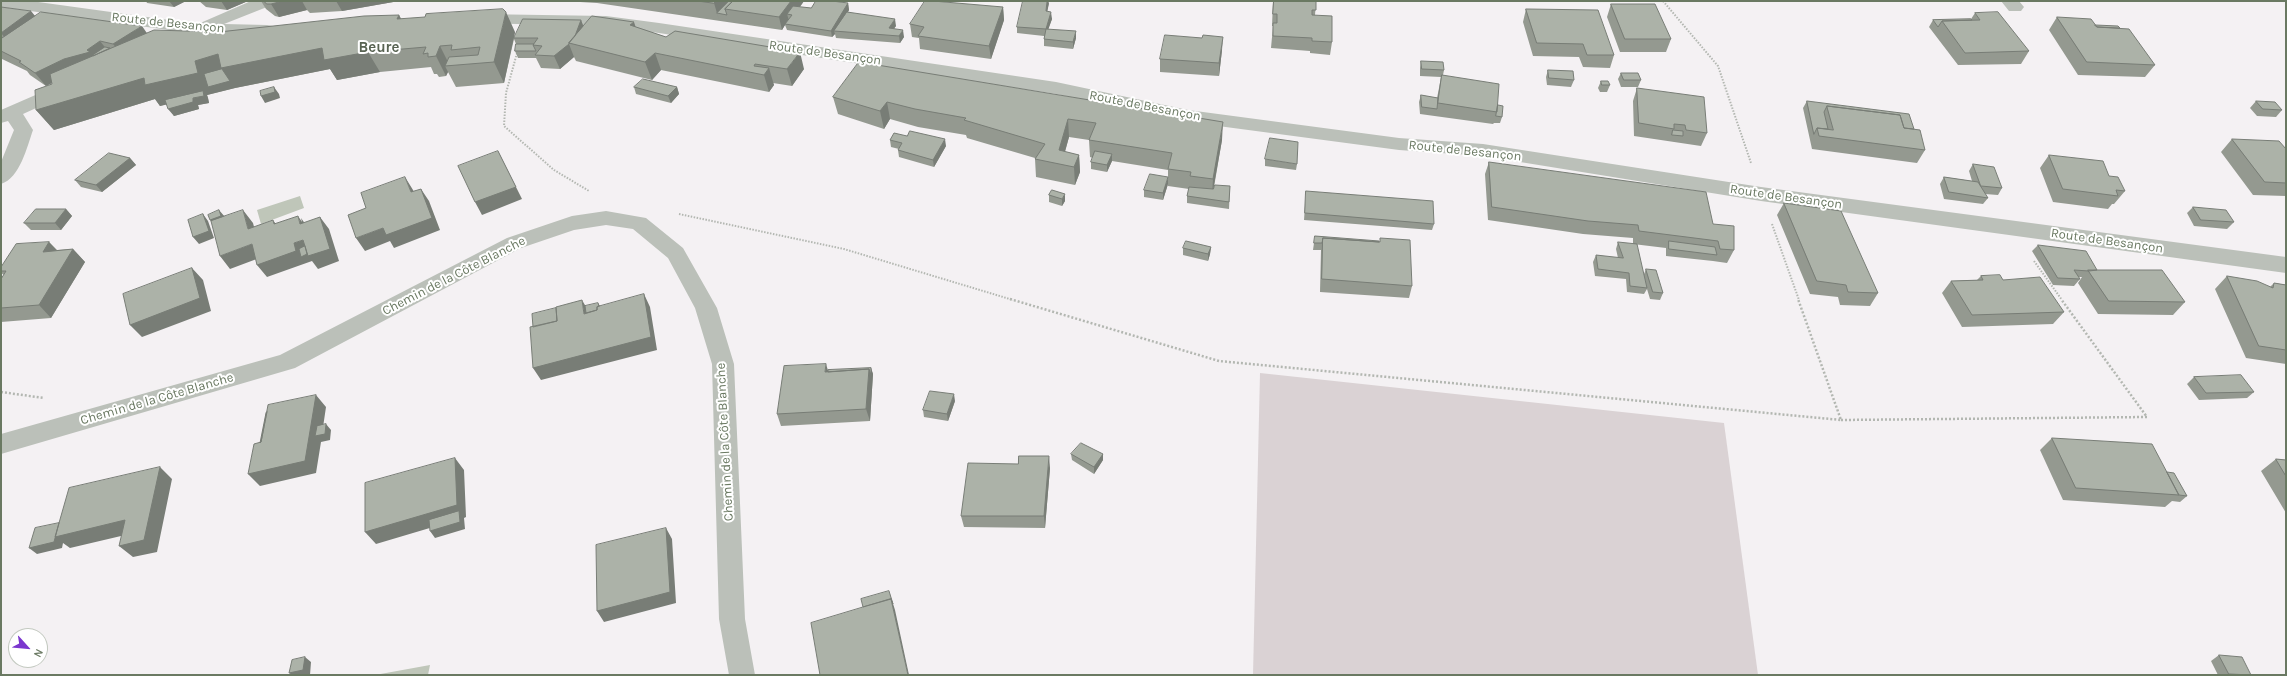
<!DOCTYPE html>
<html>
<head>
<meta charset="utf-8">
<style>
  body { margin:0 }
  #map { position:relative; width:2287px; height:676px; overflow:hidden; background:#f4f1f3; font-family:Karla,sans-serif }
  canvas { display:block }
  .frame { position:absolute; inset:0; border:2px solid #6a7962; pointer-events:none }
  .north { position:absolute; left:8px; top:628px; width:40px; height:40px; box-sizing:border-box; background:#fff; border:1px solid #c3c9c0; border-radius:50%; rotate:117deg; font-size:11px; font-weight:700; line-height:16px; text-align:center; color:#6a7962 }
  .north::after { content:''; display:block; margin:auto; width:14px; height:18px; background:#7b37ce; clip-path:polygon(50% 0,100% 100%,50% 72%,0 100%) }
</style>
</head>
<body>
<div id="map">
<canvas width="2287" height="676"></canvas>
<div class="frame"></div>
<div class="north">N</div>
</div>
<script>
const context = document.querySelector('canvas').getContext('2d');
context.lineJoin = 'round';
function fill(path, color) {
  context.fillStyle = color;
  context.fill(path, 'evenodd');
}
function stroke(path, color, width, dash) {
  context.strokeStyle = color;
  context.lineWidth = width;
  context.lineCap = dash ? 'butt' : 'round';
  context.setLineDash(dash || []);
  context.stroke(path);
}
function label(font, color, halo, rows, align = 'center') {
  context.font = font + ' Karla,sans-serif';
  context.lineWidth = 4;
  context.setLineDash([]);
  context.textBaseline = 'middle';
  context.strokeStyle = halo;
  context.fillStyle = color;
  for (const [text, x, y, turn = 0] of rows) {
    context.save();
    context.translate(x, y);
    context.rotate((+turn || 0) * Math.PI / 180);
    context.textAlign = isNaN(turn) ? turn : align;
    if (halo) context.strokeText(text, 0, 0);
    context.fillText(text, 0, 0);
    context.restore();
  }
}
fill(new Path2D(`
  M1260,373L1724,423L1758,675H1253Z`), '#dad2d4');
fill(new Path2D(`
  M300,196L304,208L261,224L257,210Z
  M430,665L428,675H375Z`), '#bfc6b9');
stroke(new Path2D(`
  M1663,1L1718,66L1751,163
  M517,53L506,93L504,126L554,170L589,191
  M679,214L844,249L1013,300
  M1772,224L1799,300
  M2034,261L2062,300`), '#b3b7b1', 2, [1.5, 1.5]);
stroke(new Path2D(`
  M1010,299L1219,361L1841,420L1798,299
  M1,392L44,398
  M1841,420L2147,417L2061,299`), '#b3b7b1', 2.5, [2, 2]);
fill(new Path2D(`
  M1,1H31L198,24L251,1H275L272,5L224,24L267,25L273,26L276,30L273,34L267,35L198,34L1,7Z
  M2001,1H2019L2024,7L2021,11H2009Z
  M479,14L606,16L659,23L1056,82L1188,110L1399,138L1483,144L1761,187L2286,257V273L1761,201L1483,156L1399,150L1188,122L1056,94L659,33L606,26L473,23L470,19L473,15Z
  M63,83L69,85L72,89L69,93L23,114L33,130C27,147 20,178 1,184V162L14,130L8,121L1,123V110Z
  M606,211L646,218L683,248L717,308L734,364L745,619L755,675H729L719,619L712,364L695,308L668,258L633,229L606,225L574,230L521,248L295,368L1,454V434L280,355L507,238L572,216Z`), '#bbc0b9');
fill(new Path2D(`
  M146,1H186L174,7L147,3Z
  M199,1H248L227,10L206,7Z
  M261,1H399L342,11L310,13L307,10L279,17L275,16L266,9Z
  M563,1H804L800,7L811,8L848,3L849,10L848,12L896,26L894,28L904,37L900,43L836,38L835,34L832,37L787,30L785,25L782,30L597,3Z
  M1273,1H1316L1315,15L1332,42L1330,55L1310,53V51L1271,48L1273,26H1272Z
  M1049,3L1047,11L1052,19L1048,29L1076,38L1073,49L1044,46V36L1017,33V27Z
  M1611,4L1671,39L1666,52H1620L1607,17Z
  M1,7L35,16L147,33L219,32L399,15L401,19L515,32L514,37L581,20L583,26L636,27L666,37L804,69L792,86L773,83L774,85L769,92L661,70L652,80L576,61L574,57L560,69L541,68L536,58H518L515,51L516,44L514,39L504,83L456,87L448,72L446,76L439,77L437,74H434L431,67L380,72L337,80L330,69L235,88L207,95L208,98L209,103L198,105L199,109L174,116L167,104L160,106L155,99L54,130L36,110L52,84V83L46,86L30,75L27,71L2,59L1,57Z
  M1003,7L1004,20L991,59L920,49L919,38L912,37L910,24Z
  M1526,9L1614,55L1610,68L1583,67L1579,57L1533,56L1523,22Z
  M1975,13L2029,51L2021,64L1958,65L1929,27L1933,20L1971,19Z
  M2057,17L2095,25L2120,28L2155,65L2145,77L2078,75L2049,30Z
  M1222,50L1219,76L1160,72V59Z
  M1421,61L1444,70L1443,75L1498,105L1502,117L1500,123H1494L1493,124L1420,114L1419,102L1421,95L1437,98L1439,88L1441,77L1420,76V68Z
  M859,62L1222,140L1214,187L1230,186L1229,209L1187,203V196L1189,189L1168,186V170L1112,161L1107,172L1091,169V162L1093,158L1090,157L1089,140L1069,137L1065,152L1079,155L1080,172L1075,185L1036,177L1035,159V158L967,138L966,135L918,127L890,119L884,129L838,114L833,97Z
  M1548,70L1574,80L1571,87L1547,85L1546,77Z
  M1621,73L1641,80L1638,87H1621L1618,79Z
  M1601,81L1610,85L1607,92H1600L1598,88Z
  M634,87H677L679,94L671,103L636,94Z
  M1637,88L1707,133L1701,146L1634,136L1633,101Z
  M1807,101L1914,129L1925,150L1917,163L1812,149L1803,108Z
  M2256,101L2282,110L2276,117L2257,116L2250,108Z
  M2232,139L2286,149V196L2253,195L2221,152Z
  M890,140L946,146L934,167L899,157L898,150L899,149L891,147Z
  M2049,155L2109,176L2125,191L2114,204H2112L2108,209L2053,202L2040,168Z
  M130,158L136,165L102,192L81,187L75,180Z
  M1265,159L1297,164L1296,170L1265,166Z
  M1489,162L1713,224L1734,250L1727,263L1713,261L1666,256V248L1633,244V238L1583,234L1488,220L1485,174Z
  M1973,164L2002,188L1998,195L1985,194L1988,198L1983,204L1944,199L1940,184L1944,177L1972,181L1969,171Z
  M1168,184L1163,200L1144,197V190Z
  M1052,190L1065,201L1062,206L1049,202V195Z
  M1306,191L1434,224L1432,230L1304,220Z
  M1784,203L1878,293L1870,306L1840,305L1838,297L1810,294L1777,215Z
  M2193,207L2234,222L2227,229L2194,226L2187,213Z
  M66,209L72,216L61,230H31L24,223Z
  M1315,236L1380,242V238L1412,286L1409,298L1320,292L1321,250H1313Z
  M49,242L57,250L73,249L85,262L51,318L1,322V279L4,275L1,273V267Z
  M1618,242L1644,274L1646,269L1663,293L1660,300L1650,299L1647,289L1644,294L1627,292L1626,279L1595,276L1593,262L1596,255L1618,258L1616,249Z
  M2038,245L2097,270L2185,302L2173,315L2098,314L2078,283L2082,277H2079L2080,279L2074,286L2053,285L2032,251Z
  M1211,247L1210,254L1208,261L1183,255V248Z
  M1981,276L2003,280L2064,312L2053,324L1962,327L1942,293L1951,281L1977,280Z
  M2227,276L2270,287L2274,283L2286,285V364L2246,358L2215,289Z
  M871,368L873,374L870,421L781,426L777,414L828,370Z
  M2194,377L2254,392L2247,398L2199,400L2187,384Z
  M955,401L948,421L924,417L923,410Z
  M2052,438L2167,472L2187,496L2180,502L2172,501L2165,507L2063,500L2040,450Z
  M1071,454H1103V460L1094,474L1072,460Z
  M2276,459L2286,460V513L2261,471Z
  M1050,468L1045,528L964,527L961,516Z
  M2219,655L2251,675H2218L2211,661Z`), '#949990');
fill(new Path2D(`
  M169,1H186L174,7Z
  M221,1H248L227,10Z
  M283,1H302L307,10L279,17L271,4Z
  M336,1H399L342,11Z
  M716,1H738L717,13L719,20L714,3Z
  M791,1H804L792,17V15L787,14L789,21L785,24V25L782,30L779,17Z
  M1047,1H1048L1049,3L1046,18V11Z
  M848,3L849,10L836,31H834L835,34L832,37L831,31Z
  M1003,7L1004,20L991,59L989,46Z
  M31,11L40,22L6,39L1,33Z
  M506,12L515,32L504,83L494,62Z
  M1051,12L1052,19L1046,36V29Z
  M399,15L408,32L397,19Z
  M895,19L896,26L890,34L889,28Z
  M581,20L586,33L569,44Z
  M634,22L639,37L630,25Z
  M142,26L151,39L123,56L113,44Z
  M903,30L904,37L900,43L899,36Z
  M1076,31V38L1073,49V42Z
  M1223,37L1222,50L1219,76V63Z
  M100,41L108,51L74,72L46,86L35,73L64,59L87,50Z
  M569,44L574,57L560,69L554,56Z
  M440,46L450,66H445L448,72L446,76L436,56Z
  M322,48L368,52L380,72L337,80L330,69L235,88L207,95L208,98L209,103L198,105L199,109L174,116L168,109L193,98L204,96L160,106L155,99L54,130L36,110L218,54Z
  M800,52L804,69L792,86L787,69Z
  M655,53L661,70L652,80L645,62Z
  M769,68L774,85L769,92L764,75Z
  M274,87L279,94L280,98L265,103L261,96Z
  M677,87L679,94L671,103L668,96Z
  M887,102L890,119L884,129L880,111Z
  M1068,119L1069,137L1061,165L1059,150Z
  M1223,122L1222,140L1212,196L1213,179Z
  M945,139L946,146L934,167L933,160Z
  M498,151L522,199L482,215L475,202Z
  M1112,154V161L1107,172V165Z
  M1079,155L1080,172L1075,185L1074,167Z
  M130,158L136,165L102,192L96,185Z
  M405,177L413,190L419,205L411,192Z
  M1168,177V184L1163,200V193Z
  M421,189L429,201L440,230L394,248L390,241L365,251L356,238L383,228Z
  M1065,194V201L1062,206V199Z
  M66,209L72,216L61,230L55,223Z
  M219,210L225,217L215,227L210,220Z
  M243,210L253,223L258,242L248,229Z
  M203,214L208,221L214,238L199,244L193,237Z
  M298,216L302,222L301,218L306,225L309,237L304,230L284,237L274,224L273,220L280,230L300,223Z
  M320,217L329,229L339,261L318,269L312,261L267,277L257,265L294,243L303,240Z
  M49,242L61,255L43,252Z
  M252,244L262,257L230,269L220,256Z
  M1211,247L1210,254L1208,261V254Z
  M73,249L85,262L51,318L39,305Z
  M192,268L203,280L211,311L142,337L130,325Z
  M644,294L650,307L657,350L541,380L533,368Z
  M582,300L589,312L598,303L602,309L584,314Z
  M826,364L830,377L825,372Z
  M871,368L873,374L870,421L866,409L869,369Z
  M954,394L955,401L948,421L947,414Z
  M316,395L326,407L322,434L326,424L331,430L330,440L321,442L316,473L260,486L248,474Z
  M1103,454V460L1094,474V467Z
  M1049,456L1050,468L1045,528L1044,516Z
  M455,458L464,470L466,517L464,518L465,529L435,538L430,531L460,519L376,544L365,532Z
  M160,467L172,479L157,552L133,557L119,546Z
  M125,520L138,532L70,548L63,543L62,548L37,554L29,548L59,523Z
  M666,528L672,539L676,603L604,622L597,611Z
  M889,591L895,610L909,675H908Z
  M305,657L311,662L310,675H292L289,673Z`), '#787d76');
const building = new Path2D(`
  M264,1H283L271,4H267Z
  M698,1H716L714,3Z
  M729,1H733L725,9L727,15L717,13Z
  M733,1H791L779,17L725,9Z
  M816,1H832L848,3L831,31L785,24L792,15L787,14L793,6L811,8Z
  M925,1H933L1003,7L989,46L918,36L924,27L910,24Z
  M1023,1H1047L1046,11L1051,12L1046,29L1076,31L1073,42L1044,39L1046,29L1017,27Z
  M1274,1H1316V10H1312V15L1332,16V42L1312,41V38L1273,36V23H1277V14H1273Z
  M1611,4H1655L1671,39H1625Z
  M1,7L31,11L1,33Z
  M503,9L506,12L494,62L445,66L449,57L478,55L480,47L451,50L452,45L440,46L436,56L428,57V53L423,54L426,47L368,52L324,60L322,48L221,68L218,54L195,61L198,73L145,85L144,78L36,110L35,90L52,84L50,74L154,30L219,32L364,16L399,15L397,19L425,17L426,14Z
  M1526,9L1598,10L1614,55H1587L1583,44L1537,43Z
  M41,12L142,26L113,44L100,41L87,50L90,52L64,59L35,73L19,62L21,61L1,51V39Z
  M847,12L895,19L889,28L903,30L899,36L834,31Z
  M1998,12L2029,51L1965,53L1942,21L1980,20L1975,13Z
  M592,16L634,22L630,25L666,37L675,31L800,52L787,69L755,64L754,66L769,68L764,75L655,53L645,62L569,43Z
  M2057,17L2091,19L2097,27L2129,29L2155,65L2087,62Z
  M523,19L581,20L575,36L569,43V44L554,56L535,55L542,46L533,45L538,38H514Z
  M1971,19L1972,20L1942,21L1938,27L1933,20Z
  M2095,25L2118,26L2120,28L2097,27Z
  M1165,35L1202,38L1203,35L1223,37L1219,63L1160,59Z
  M516,44H534L533,45L536,51H515Z
  M105,47L110,48L93,56V55Z
  M1421,61L1443,62L1444,70L1422,69Z
  M859,62L1223,122L1213,179L1190,176L1191,172L1168,169L1172,153L1089,140L1096,123L1068,119L1059,150L1079,155L1074,167L1035,159L1045,144L964,120L966,118L915,109L887,102L880,111L833,97Z
  M222,69L230,81L208,87L204,74Z
  M1548,70L1573,71L1574,80L1549,78Z
  M1621,73H1638L1641,80H1624Z
  M1442,75L1499,84L1497,112L1438,103Z
  M643,79L677,87L668,96L634,87Z
  M1601,81H1608L1610,85H1602Z
  M274,87L275,92L261,96L260,91Z
  M1637,88L1704,97L1707,133L1686,130L1685,125L1674,124V129L1639,123Z
  M203,91L204,96L193,98V102L168,109L165,100Z
  M1421,95L1438,98L1437,109L1422,107Z
  M1807,101L1909,114L1914,129L1904,128L1900,115L1827,106L1824,112L1828,129L1817,128L1814,134Z
  M2256,101L2275,102L2282,110L2263,109Z
  M1498,105L1503,106L1502,117L1496,116Z
  M1827,106L1900,115L1904,128L1920,130L1925,150L1819,136L1817,128L1833,130Z
  M1673,130L1683,131V136L1672,135Z
  M910,131L945,139L933,160L898,150L902,143L890,140L894,133L907,136Z
  M1270,138L1298,142L1297,164L1265,159Z
  M2232,139L2279,141L2286,149V183L2265,182Z
  M498,151L516,187L475,202L458,166Z
  M1095,151L1112,154L1107,165L1091,162Z
  M109,153L130,158L96,185L75,180Z
  M2049,155L2103,161L2109,176L2118,177L2125,191L2116,190L2118,196L2063,189Z
  M1489,162L1706,192L1713,224L1734,226V250L1720,249L1718,241L1639,231L1638,225L1588,221L1492,207Z
  M1973,164L1994,167L2002,188L1981,186Z
  M1150,174L1168,177L1163,193L1144,190Z
  M405,177L411,192L421,189L432,218L386,235L383,228L356,238L348,215L366,208L361,193Z
  M1944,177L1978,182L1988,198L1949,192Z
  M1215,185L1230,186L1229,202L1187,196L1189,187L1213,189Z
  M1052,190L1065,194L1062,199L1049,195Z
  M1306,191L1433,201L1434,224L1305,213Z
  M1784,203L1841,211L1878,293L1848,292L1846,285L1817,281Z
  M2193,207L2226,210L2234,222L2201,220Z
  M36,209H66L55,223H24Z
  M219,210L221,216L210,220L208,215Z
  M243,210L248,229L273,220L274,224L298,216L300,224L320,217L330,249L308,256L303,240L294,243L296,251L257,265L252,244L220,256L211,221Z
  M203,214L209,231L193,237L188,220Z
  M1315,236L1379,241V242L1323,238L1322,243H1314Z
  M1323,238L1380,242V238L1410,240L1412,286L1322,279Z
  M1186,241L1211,247L1208,254L1183,248Z
  M1669,241L1715,247L1717,255L1669,249Z
  M49,242L43,252L73,249L39,305L1,308V279L6,271H1V267L16,244Z
  M1618,242L1637,244L1647,288L1630,286L1629,273L1598,269L1596,255L1623,258Z
  M2038,245L2086,251L2097,270L2089,271L2074,270L2080,279L2058,278Z
  M305,246L307,254L301,257L299,249Z
  M192,268L200,298L130,325L123,294Z
  M1646,269L1656,270L1663,293L1653,292Z
  M2088,270H2162L2185,302L2109,301Z
  M2000,275L2003,280L2040,277L2064,312L1972,315L1951,281L1983,280L1981,276Z
  M2227,276L2257,281L2273,288L2274,283L2286,285V350L2259,346Z
  M644,294L651,337L533,368L530,327L557,321L556,307L582,300L584,314L597,310V307Z
  M598,303L599,306L597,307V310L586,313L585,306Z
  M556,308L557,321L533,327L532,314Z
  M826,364L825,372L869,369L866,409L777,414L784,366Z
  M871,368V375L869,369L828,372V370Z
  M2241,375L2254,392L2206,393L2194,377Z
  M930,391L954,394L947,414L923,410Z
  M316,395L305,461L248,474L254,444L261,442L268,405Z
  M267,412L261,442L260,443L266,413Z
  M326,424L325,434L315,436L317,426Z
  M2052,438L2152,444L2179,495L2076,488Z
  M1081,443L1103,454L1094,467L1071,454Z
  M1019,456H1049L1044,516H961L968,463L1018,464Z
  M455,458L457,505L365,532V483Z
  M2276,459L2286,460V476Z
  M160,467L144,540L119,546L125,520L55,537L69,488Z
  M2167,472L2174,473L2187,496L2179,495Z
  M459,511L460,522L430,531L429,520Z
  M59,523L54,542L29,548L35,528Z
  M666,528L670,592L597,611L596,545Z
  M889,591L893,604L891,599L863,607L861,599Z
  M891,599L908,675H820L811,623Z
  M2219,655L2242,657L2251,675L2229,674Z
  M305,657L303,670L289,673L292,660Z`);
fill(building, '#acb2a8');
stroke(building, '#787d76', 1);
label('13px', '#6a7962', '#fff', [
  ["Route de Besançon",168,23,6],
  ["Route de Besançon",825,53,8],
  ["Route de Besançon",1145,106,11],
  ["Route de Besançon",1465,151,6],
  ["Route de Besançon",1786,197,8],
  ["Route de Besançon",2107,241,8],
  ["Chemin de la Côte Blanche",454,276,-27],
  ["Chemin de la Côte Blanche",157,399,-16],
  ["Chemin de la Côte Blanche",725,442,-93]
]);
label('bold 15px', '#596453', '#fff', [
  ["Beure",379,48]
]);
</script>
</body>
</html>
